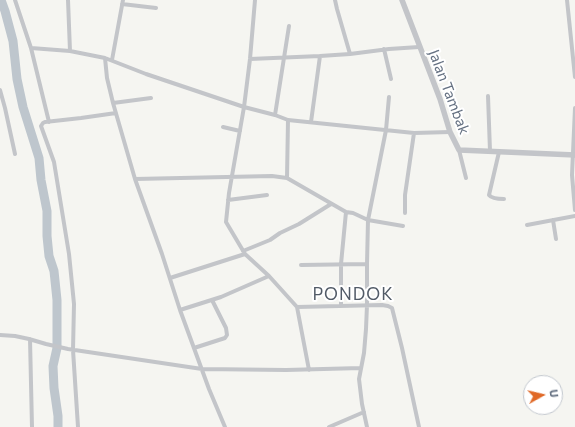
<!DOCTYPE html>
<html>
<head>
<meta charset="utf-8">
<style>
  body { margin:0 }
  #map { position:relative; width:575px; height:427px; overflow:hidden; background:#f5f5f1; font-family:Commissioner,sans-serif }
  canvas { display:block }
  .north { position:absolute; left:523px; top:375px; width:40px; height:40px; box-sizing:border-box; background:#fff; border:1px solid #c1c6cd; border-radius:50%; rotate:82deg; font-size:11px; font-weight:700; line-height:16px; text-align:center; color:#657182 }
  .north::after { content:''; display:block; margin:auto; width:14px; height:18px; background:#e06927; clip-path:polygon(50% 0,100% 100%,50% 72%,0 100%) }
</style>
</head>
<body>
<div id="map">
<canvas width="575" height="427"></canvas>
<div class="north">U</div>
</div>
<script>
const context = document.querySelector('canvas').getContext('2d');
context.lineJoin = 'round';
function stroke(path, color, width, dash) {
  context.strokeStyle = color;
  context.lineWidth = width;
  context.lineCap = dash ? 'butt' : 'round';
  context.setLineDash(dash || []);
  context.stroke(path);
}
function label(font, color, halo, rows, align = 'center') {
  context.font = font + ' Commissioner,sans-serif';
  context.lineWidth = 4;
  context.setLineDash([]);
  context.textBaseline = 'middle';
  context.strokeStyle = halo;
  context.fillStyle = color;
  for (const [text, x, y, turn = 0] of rows) {
    context.save();
    context.translate(x, y);
    context.rotate((+turn || 0) * Math.PI / 180);
    context.textAlign = isNaN(turn) ? turn : align;
    if (halo) context.strokeText(text, 0, 0);
    context.fillText(text, 0, 0);
    context.restore();
  }
}
stroke(new Path2D(`
  M1,0L5,11L13,41L17,79L23,107L39,158L41,180L47,211V236L49,256L54,271L57,300V348L53,366L54,388L58,416V427`), '#bec6cd', 9);
stroke(new Path2D(`
  M15,0L31,48L49,122
  M68,0L70,51
  M255,0L250,59L244,107L229,193L226,222L245,254L269,276L297,307L309,370
  M335,0L337,9L350,54
  M567,0L575,77
  M122,4L156,8
  M31,48L70,51L105,58L146,74L244,107L275,115L288,120L414,133L450,132
  M384,49L391,79
  M105,58L107,78L113,103L135,179L162,254L180,310L209,389L225,427
  M250,59L320,56L350,54L389,49L419,47
  M112,60L123,0
  M0,90L5,108L15,154
  M488,96L490,151
  M113,103L151,98
  M575,108L572,175L575,210
  M275,115L289,26
  M311,122L320,56
  M223,127L240,131
  M459,150L466,178
  M499,152L489,195C492,199 499,199 504,199
  M287,178L288,120
  M135,179L272,176L287,178L346,212L353,213L368,220L403,226
  M228,200L267,195
  M405,213V195L414,133
  M553,220L556,239
  M527,225L575,216
  M243,251L270,240L280,233L299,224L331,204
  M301,265L367,264
  M170,278L245,254
  M341,306V264L346,212
  M297,307L382,305L388,306L392,308L402,348L419,427
  M180,310L221,297L269,276
  M0,335L15,336L29,339L46,344L68,349L202,369L286,370L361,368
  M30,339L32,427
  M194,348L225,338L227,335L226,328L212,300
  M78,427L73,350L74,304L69,254L54,162L41,126L43,123L45,122L81,118L116,113
  M329,427L364,412
  M367,427L362,404L359,379L364,353L366,329L367,305V264L368,220L386,130L389,97`), '#c3c5c9', 4);
stroke(new Path2D(`
  M402,0L440,99L450,132L459,150L575,155`), '#c3c5c9', 5.5);
label('15px', '#657182', '#fff', [
  ["Jalan Tambak",449,92,69]
]);
context.letterSpacing = '1px';
label('17px', '#525b67', '#fff', [
  ["PONDOK",353,294]
]);
context.letterSpacing = '0px';
</script>
</body>
</html>
